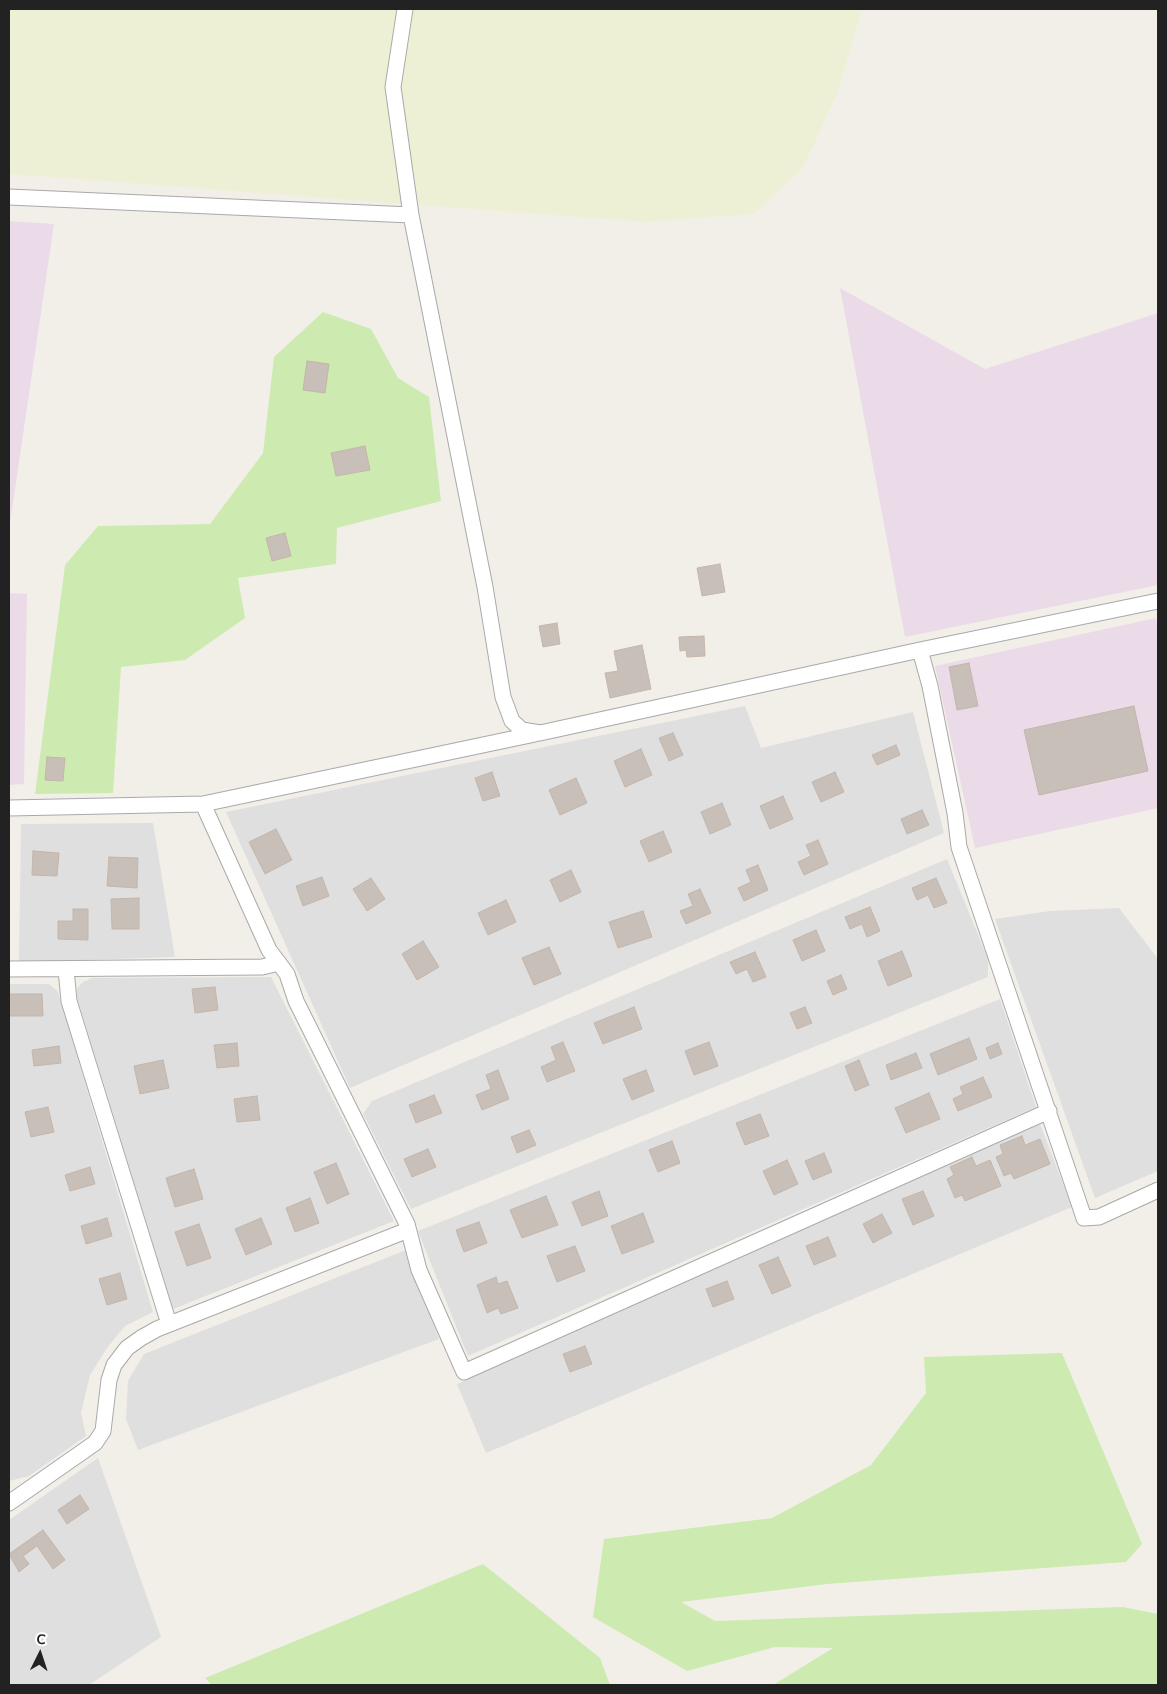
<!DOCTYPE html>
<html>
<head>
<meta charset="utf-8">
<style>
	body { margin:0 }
	#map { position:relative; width:1167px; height:1694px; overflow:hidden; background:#f2efe9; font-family:Mulish,sans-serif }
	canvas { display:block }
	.frame { position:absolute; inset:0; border:10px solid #222; pointer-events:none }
	.north { position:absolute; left:15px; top:1629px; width:50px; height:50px; -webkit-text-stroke:4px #fff; paint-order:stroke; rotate:4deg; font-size:14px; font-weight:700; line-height:20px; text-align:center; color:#222 }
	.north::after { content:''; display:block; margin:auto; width:18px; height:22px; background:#222; clip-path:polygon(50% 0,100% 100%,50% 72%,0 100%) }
</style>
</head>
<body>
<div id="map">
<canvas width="1167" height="1694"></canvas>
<div class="frame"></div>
<div class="north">С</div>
</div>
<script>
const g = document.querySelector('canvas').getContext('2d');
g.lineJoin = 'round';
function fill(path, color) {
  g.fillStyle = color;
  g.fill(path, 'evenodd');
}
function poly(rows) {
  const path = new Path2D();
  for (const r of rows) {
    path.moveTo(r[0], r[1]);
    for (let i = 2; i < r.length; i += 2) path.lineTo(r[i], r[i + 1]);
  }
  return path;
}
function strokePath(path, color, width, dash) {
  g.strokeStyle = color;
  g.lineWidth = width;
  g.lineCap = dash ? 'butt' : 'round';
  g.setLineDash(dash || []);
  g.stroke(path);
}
fill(poly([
	[745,706,761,748,913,712,944,833,350,1088,226,812],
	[153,823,175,957,19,962,21,824],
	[947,859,988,959,988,977,411,1209,363,1114,372,1101],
	[1119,908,1158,959,1158,1171,1095,1198,995,919,1050,911],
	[271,977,394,1221,173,1309,77,997,77,988,83,982,92,978],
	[9,984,49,984,58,992,153,1312,125,1326,107,1348,90,1375,81,1413,86,1436,29,1476,9,1481],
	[1000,999,1036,1107,468,1356,418,1231],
	[1040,1124,1072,1207,486,1453,457,1384],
	[406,1250,439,1339,138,1450,126,1419,128,1381,144,1354],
	[98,1458,161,1637,89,1685,9,1685,9,1520]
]), '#e0dfdf');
fill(poly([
	[9,221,54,224,9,530],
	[840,288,985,369,1158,313,1158,585,905,637],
	[9,593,27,594,24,784,9,785],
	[1156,618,1158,630,1158,808,975,848,935,666]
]), '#ebdbe8');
fill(poly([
	[9,9,862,9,838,91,803,168,754,214,645,222,9,174]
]), '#eef0d5');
fill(poly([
	[323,312,371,329,398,378,429,397,441,501,337,528,336,564,238,578,245,618,185,660,121,667,113,793,35,794,65,565,98,526,210,524,263,453,274,357],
	[1062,1353,1142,1544,1126,1562,827,1584,681,1602,715,1621,1123,1607,1158,1614,1158,1685,773,1685,833,1648,775,1647,687,1671,593,1617,604,1539,772,1518,871,1465,926,1393,924,1357],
	[483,1564,600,1658,610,1685,212,1685,205,1678]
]), '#cdebb0');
const building = poly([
	[307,361,329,364,325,393,303,390,307,361],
	[365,446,370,470,336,476,331,453,365,446],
	[285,533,291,556,272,561,266,538,285,533],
	[720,564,725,592,702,596,697,568,720,564],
	[557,623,560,644,543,647,539,626,557,623],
	[704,636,705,656,687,657,686,650,680,651,679,637,704,636],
	[642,645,651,689,610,698,605,673,618,671,614,651,642,645],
	[969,663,978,706,957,710,949,667,969,663],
	[1134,706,1148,771,1039,795,1024,730,1134,706],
	[673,733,683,755,669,761,659,738,673,733],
	[896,745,900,755,877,765,872,755,896,745],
	[641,749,652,775,625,787,614,761,641,749],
	[47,757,65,758,63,781,45,780,47,757],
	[492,772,500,796,483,801,475,778,492,772],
	[835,772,844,792,821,802,812,782,835,772],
	[576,778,587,803,560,815,549,790,576,778],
	[783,796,793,819,770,829,760,806,783,796],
	[722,803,731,825,710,834,701,812,722,803],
	[922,810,929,825,907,834,901,819,922,810],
	[276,829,292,860,265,874,249,842,276,829],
	[663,831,672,852,649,862,640,841,663,831],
	[818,840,828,864,804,875,798,862,811,856,806,845,818,840],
	[33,851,59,853,57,876,32,875,33,851],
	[109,857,138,858,137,888,107,886,109,857],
	[758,865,768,890,744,901,738,888,751,882,746,870,758,865],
	[571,870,581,892,560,902,550,880,571,870],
	[322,877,329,896,303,906,296,886,322,877],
	[371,878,385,899,367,911,353,889,371,878],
	[936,878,947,903,934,908,928,895,917,900,912,888,936,878],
	[700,889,711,913,686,924,680,911,693,906,688,894,700,889],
	[139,898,139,929,112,929,111,899,139,898],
	[506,900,516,922,488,935,478,913,506,900],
	[870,907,880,931,867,937,862,924,850,929,845,917,870,907],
	[73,909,88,909,88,940,58,939,58,921,73,921,73,909],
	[643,911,652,937,618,948,609,922,643,911],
	[816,930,825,951,802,961,793,940,816,930],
	[423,941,439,967,417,980,402,954,423,941],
	[549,947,561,974,534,985,522,958,549,947],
	[902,951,912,976,888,986,878,961,902,951],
	[755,952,766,977,753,982,747,969,736,974,730,962,755,952],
	[841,975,847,989,833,995,827,981,841,975],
	[215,987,218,1010,195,1013,192,989,215,987],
	[9,994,42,994,43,1016,9,1016,9,994],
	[634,1007,642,1029,603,1044,594,1023,634,1007],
	[805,1007,812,1023,797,1029,790,1013,805,1007],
	[969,1038,977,1059,938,1075,930,1054,969,1038],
	[563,1042,575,1071,547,1082,541,1067,556,1060,551,1047,563,1042],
	[709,1042,718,1066,694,1075,685,1051,709,1042],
	[237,1043,239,1066,217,1068,214,1045,237,1043],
	[998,1043,1002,1054,990,1059,986,1048,998,1043],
	[59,1046,61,1063,34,1066,32,1050,59,1046],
	[916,1053,922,1068,891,1080,886,1065,916,1053],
	[163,1060,169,1088,140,1094,134,1066,163,1060],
	[859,1060,869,1085,855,1091,845,1066,859,1060],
	[498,1070,509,1099,482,1110,476,1095,491,1089,486,1075,498,1070],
	[646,1070,654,1091,632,1100,623,1079,646,1070],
	[983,1077,992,1097,958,1111,953,1099,963,1094,960,1087,983,1077],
	[929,1093,940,1119,906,1133,895,1108,929,1093],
	[434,1095,442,1113,416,1123,409,1105,434,1095],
	[257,1096,260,1120,237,1122,234,1099,257,1096],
	[48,1107,54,1132,31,1137,25,1112,48,1107],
	[760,1114,769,1136,745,1145,736,1123,760,1114],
	[529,1130,536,1145,517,1153,511,1137,529,1130],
	[1022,1136,1025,1145,1040,1139,1050,1164,1014,1179,1011,1173,1004,1176,996,1157,1003,1154,1000,1145,1022,1136],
	[672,1141,680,1163,658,1172,649,1150,672,1141],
	[428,1149,436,1167,412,1177,404,1159,428,1149],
	[824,1153,832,1172,813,1180,805,1161,824,1153],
	[972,1157,976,1166,990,1160,1001,1186,965,1201,962,1195,955,1198,947,1179,954,1175,950,1167,972,1157],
	[787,1160,798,1184,774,1195,763,1171,787,1160],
	[336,1163,349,1194,327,1204,314,1172,336,1163],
	[90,1167,95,1184,70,1191,65,1175,90,1167],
	[194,1169,203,1199,175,1207,166,1178,194,1169],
	[599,1191,608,1216,582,1226,572,1202,599,1191],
	[923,1191,934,1216,913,1225,902,1199,923,1191],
	[546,1196,558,1225,522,1238,510,1210,546,1196],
	[310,1198,319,1223,295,1232,286,1208,310,1198],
	[643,1213,654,1242,622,1254,611,1226,643,1213],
	[882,1214,892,1233,873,1243,863,1224,882,1214],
	[107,1218,112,1236,86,1244,81,1226,107,1218],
	[261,1218,272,1244,246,1255,235,1229,261,1218],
	[479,1222,487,1243,464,1252,456,1230,479,1222],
	[199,1224,211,1258,187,1266,175,1232,199,1224],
	[828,1237,836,1256,814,1265,806,1246,828,1237],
	[575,1246,585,1271,557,1282,547,1256,575,1246],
	[778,1257,791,1286,772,1294,759,1265,778,1257],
	[120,1273,127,1299,107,1305,99,1279,120,1273],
	[496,1277,498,1284,507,1281,518,1308,501,1314,498,1308,487,1313,477,1285,496,1277],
	[727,1281,734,1299,713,1307,706,1289,727,1281],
	[585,1346,592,1364,570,1372,563,1354,585,1346],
	[80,1495,89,1509,67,1524,58,1510,80,1495],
	[43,1530,65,1560,53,1569,37,1546,23,1556,29,1564,19,1572,9,1554,43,1530]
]);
fill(building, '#c7bfb8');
strokePath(building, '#c4b6ab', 1);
const minor = poly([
	[405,9,393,87,411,215,485,587,503,697,512,721,522,730,540,733,920,650,1158,601],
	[9,197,411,215],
	[920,650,930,686,955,813,959,847,1084,1218,1099,1217,1158,1190],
	[203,804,269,950,287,974,296,1001,407,1224,419,1270,464,1372,1049,1111],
	[9,808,203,804,535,734],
	[9,969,262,967,279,963],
	[66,969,69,1001,169,1324],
	[9,1503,95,1443,103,1431,109,1380,114,1365,127,1348,141,1338,157,1329,408,1230]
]);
strokePath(minor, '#a9a9a9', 17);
strokePath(minor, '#fff', 15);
</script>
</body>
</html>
